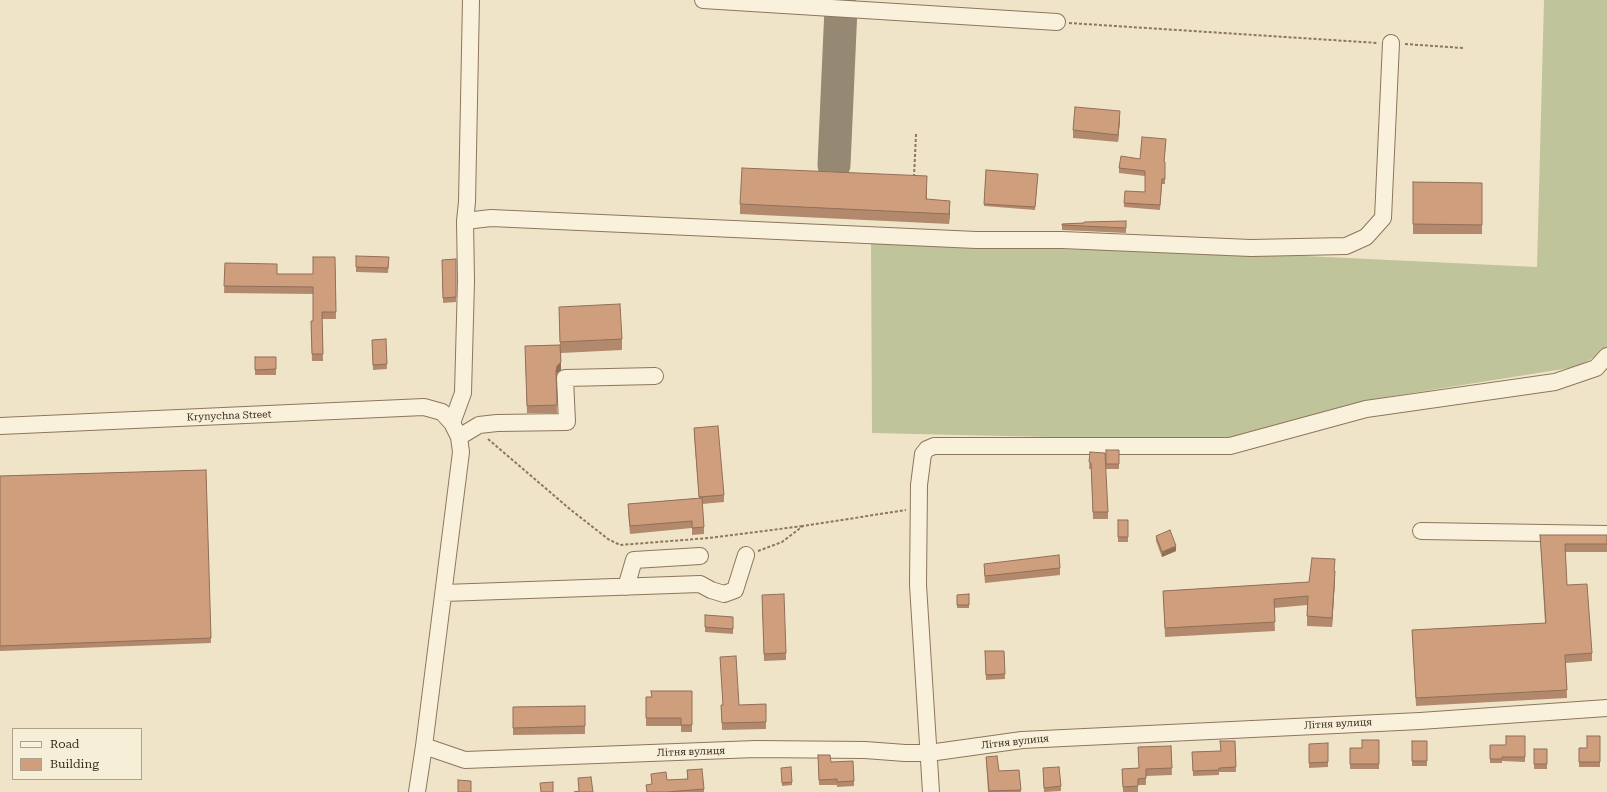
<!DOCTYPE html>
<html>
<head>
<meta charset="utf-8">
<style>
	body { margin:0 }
	#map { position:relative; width:1607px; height:792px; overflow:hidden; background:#f0e4c8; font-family:"Roboto Serif",serif }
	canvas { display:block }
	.legend { position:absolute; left:12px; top:728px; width:130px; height:52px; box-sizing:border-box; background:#f7eed8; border:1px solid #ada18e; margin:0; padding:5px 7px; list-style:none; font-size:12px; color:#3d2e20 }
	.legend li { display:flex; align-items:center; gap:8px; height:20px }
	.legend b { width:20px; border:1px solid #ada18e }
</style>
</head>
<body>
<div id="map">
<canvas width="1607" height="792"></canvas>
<ul class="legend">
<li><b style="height:5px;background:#faf1dc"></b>Road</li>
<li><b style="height:11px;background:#cf9f7d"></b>Building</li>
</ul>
</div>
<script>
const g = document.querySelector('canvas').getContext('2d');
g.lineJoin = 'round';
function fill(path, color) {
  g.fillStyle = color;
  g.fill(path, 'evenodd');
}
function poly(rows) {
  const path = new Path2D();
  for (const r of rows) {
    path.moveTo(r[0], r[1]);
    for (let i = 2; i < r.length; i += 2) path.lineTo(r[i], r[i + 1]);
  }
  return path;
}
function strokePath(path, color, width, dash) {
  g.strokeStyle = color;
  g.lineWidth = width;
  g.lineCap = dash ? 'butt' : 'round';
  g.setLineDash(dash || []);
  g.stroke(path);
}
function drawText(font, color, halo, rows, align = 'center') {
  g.font = font + ' "Roboto Serif",serif';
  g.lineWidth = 3;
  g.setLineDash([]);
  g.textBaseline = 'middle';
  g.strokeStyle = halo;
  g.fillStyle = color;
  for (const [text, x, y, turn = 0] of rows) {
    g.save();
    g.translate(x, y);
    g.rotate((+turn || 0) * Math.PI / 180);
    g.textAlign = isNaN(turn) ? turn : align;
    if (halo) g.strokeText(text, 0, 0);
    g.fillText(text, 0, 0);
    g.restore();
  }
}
fill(poly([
	[1544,0,1607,0,1607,348,1601,354,1576,367,1368,400,1226,441,872,433,871,240,1012,248,1242,253,1537,267]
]), '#bfc49a');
strokePath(poly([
	[834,165,841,8]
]), '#968974', 33);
const minor = poly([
	[703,0,1057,22],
	[465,221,491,218,976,240,1062,240,1251,248,1346,246,1366,237,1383,218,1391,43],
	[452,423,463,393,466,281,465,221,467,202,471,0],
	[0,426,424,407,442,412,452,423,459,437,461,452,424,746,417,792],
	[459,437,479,425,497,423,567,422,565,378,655,376],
	[1421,531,1607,534],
	[626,587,634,560,700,556],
	[444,593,700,584,711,590,724,594,735,590,746,555],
	[424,746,465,760,756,749,865,750,905,753,929,753,1022,740,1420,721,1607,708],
	[931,792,918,585,919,485,923,454,927,449,934,446,1230,446,1366,409,1555,382,1596,368,1607,356]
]);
strokePath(minor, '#8d765c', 18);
strokePath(poly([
	[1069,23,1378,43],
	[1405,44,1463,48],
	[914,177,916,134],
	[488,439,571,510,608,539,620,545,709,538,803,526],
	[758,551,782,542,803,526,906,510]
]), '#8d765c', 2, [3, 2]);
strokePath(minor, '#faf1dc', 16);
fill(poly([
	[1120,119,1118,142,1073,138,1073,130],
	[1166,144,1164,162,1165,162,1165,184,1162,184,1160,210,1124,207,1124,203,1145,192,1145,176,1119,173,1119,168,1140,159],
	[986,170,1038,174,1035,210,984,206],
	[1413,182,1482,183,1482,234,1413,234],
	[927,186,927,199,950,211,949,224,740,214,740,204],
	[1126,221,1126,233,1062,230,1062,224],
	[356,256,389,262,388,273,356,272],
	[335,257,336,319,322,319,323,361,312,361,311,321,313,321,313,294,224,293,225,263,277,274,313,274],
	[456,259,456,302,443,303,442,260],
	[559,307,622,339,622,350,561,353,561,370,557,373,556,377,557,413,527,413,525,346,560,345],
	[386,339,387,369,373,370,372,340],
	[255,357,276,357,276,375,255,375],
	[694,428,724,495,724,502,702,504,704,527,704,534,692,535,692,528,630,534,628,512,628,504,699,498,694,435],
	[1106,450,1119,450,1119,469,1106,469],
	[1090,452,1108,512,1108,519,1093,519,1091,469,1089,469],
	[206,470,211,643,0,651,0,476],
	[1118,520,1128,520,1128,542,1118,542],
	[1540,535,1607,535,1607,552,1565,552,1567,585,1592,653,1592,661,1566,663,1567,698,1416,706,1412,630,1545,623],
	[1156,536,1176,551,1162,557,1156,541],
	[984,564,1060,568,1060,575,985,583,984,571],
	[1335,571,1335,580,1332,627,1307,626,1307,605,1274,608,1275,631,1165,637,1163,591,1309,582],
	[969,594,969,608,957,608,957,595],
	[762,595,786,653,786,660,764,661],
	[705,615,733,617,733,634,705,632],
	[985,651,1004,651,1005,679,986,680],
	[720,657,739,705,766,704,766,729,722,730,721,705,723,705],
	[692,691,692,732,681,732,681,726,646,726,646,697,652,697],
	[585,706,585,734,513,735,513,707],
	[1525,736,1525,762,1502,761,1502,763,1490,763,1490,745,1506,745],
	[1600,736,1600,767,1579,767,1579,748,1587,748],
	[1379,740,1379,769,1350,769,1350,748,1362,748],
	[1235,741,1236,772,1219,772,1219,775,1193,776,1192,752,1220,751],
	[1412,741,1427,741,1427,766,1412,766],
	[1309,744,1328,762,1328,767,1309,768],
	[1171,746,1172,775,1146,776,1146,785,1138,785,1138,792,1123,792,1122,769,1138,768],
	[1534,749,1547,749,1547,769,1534,769],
	[818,755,831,762,854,781,854,786,837,787,837,785,819,785],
	[986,757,999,771,1019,770,1021,792,988,792],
	[1043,768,1061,786,1061,791,1044,792],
	[687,770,704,789,704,792,647,792,646,785,652,784,651,774,667,780,687,779],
	[781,770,792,782,792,785,782,786]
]), '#b2896c');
fill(poly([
	[1120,111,1120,119,1118,142,1118,135],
	[950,201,950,211,949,224,949,214],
	[561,362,561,370,557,373,556,378,556,371,557,366],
	[1176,546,1176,551,1162,557,1162,552],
	[1335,571,1335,580,1332,627,1332,618]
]), '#916f58');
const building = poly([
	[1075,107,1120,111,1118,135,1073,130,1075,107],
	[1142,137,1166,139,1164,162,1165,162,1165,179,1162,179,1160,205,1124,203,1125,191,1145,192,1145,171,1119,168,1121,156,1140,159,1142,137],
	[742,168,927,176,926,199,950,201,949,214,740,204,742,168],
	[986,170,1038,174,1035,207,984,204,986,170],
	[1413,182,1482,183,1482,225,1413,224,1413,182],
	[1126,221,1126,228,1062,225,1062,224,1084,223,1084,222,1126,221],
	[356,256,389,257,388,268,356,267,356,256],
	[313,257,335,257,336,312,322,312,323,354,312,354,311,321,313,321,313,287,224,286,225,263,277,264,277,274,313,274,313,257],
	[456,259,456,297,443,298,442,260,456,259],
	[620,304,622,339,560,342,559,307,620,304],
	[386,339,387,364,373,365,372,340,386,339],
	[560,345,561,362,557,366,556,371,557,405,527,406,525,346,560,345],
	[255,357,276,357,276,369,255,370,255,357],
	[718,426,724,495,699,497,694,428,718,426],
	[1106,450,1119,450,1119,464,1106,464,1106,450],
	[1090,452,1105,453,1108,512,1093,512,1091,463,1089,462,1090,452],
	[206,470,211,638,0,646,0,476,206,470],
	[702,498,704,527,692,528,692,521,630,526,628,504,702,498],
	[1118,520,1128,520,1128,537,1118,537,1118,520],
	[1170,530,1176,546,1162,552,1156,536,1170,530],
	[1540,535,1607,535,1607,544,1565,544,1567,585,1587,584,1592,653,1565,655,1567,690,1416,698,1412,630,1546,623,1540,535],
	[1059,555,1060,568,985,576,984,564,1059,555],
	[1312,558,1335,559,1334,571,1335,571,1332,618,1307,616,1308,596,1274,599,1275,622,1165,628,1163,591,1309,582,1312,558],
	[784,594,786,653,764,654,762,595,784,594],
	[969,594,969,605,957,605,957,595,969,594],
	[705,615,733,617,733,629,705,627,705,615],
	[985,651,1004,651,1005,674,986,675,985,651],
	[736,656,739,705,766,704,766,722,722,723,721,705,723,705,720,657,736,656],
	[651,691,692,691,692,725,681,725,681,718,646,718,646,697,652,697,651,691],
	[585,706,585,726,513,728,513,707,585,706],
	[1506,736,1525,736,1525,757,1502,757,1502,759,1490,759,1490,745,1506,745,1506,736],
	[1587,736,1600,736,1600,762,1579,762,1579,748,1587,748,1587,736],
	[1362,740,1379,740,1379,764,1350,764,1350,748,1362,748,1362,740],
	[1220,741,1235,741,1236,767,1219,768,1219,770,1193,771,1192,752,1221,751,1220,741],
	[1412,741,1427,741,1427,761,1412,761,1412,741],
	[1328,743,1328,762,1309,763,1309,744,1328,743],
	[1171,746,1172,768,1146,769,1146,778,1138,779,1138,786,1123,787,1122,769,1139,768,1138,747,1171,746],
	[1534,749,1547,749,1547,764,1534,764,1534,749],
	[818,755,830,755,831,762,853,761,854,781,837,782,837,779,819,780,818,755],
	[997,756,999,771,1019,770,1021,790,989,791,986,757,997,756],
	[791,767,792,782,782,783,781,768,791,767],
	[1059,767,1061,786,1044,788,1043,768,1059,767],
	[702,769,704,789,667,792,647,792,646,785,652,784,651,774,666,772,667,780,688,779,687,770,702,769],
	[591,777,593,792,574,792,579,791,578,778,591,777],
	[458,780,471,781,471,792,458,792,458,780],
	[553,782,553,792,541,792,540,783,553,782]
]);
fill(building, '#cf9f7d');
strokePath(building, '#916f58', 1);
drawText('10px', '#3d2e20', '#f7eed8', [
	["Krynychna Street",229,416,-2],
	["Літня вулиця",1338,724,-3],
	["Літня вулиця",1015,742,-6],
	["Літня вулиця",691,752,-2]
]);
</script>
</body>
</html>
